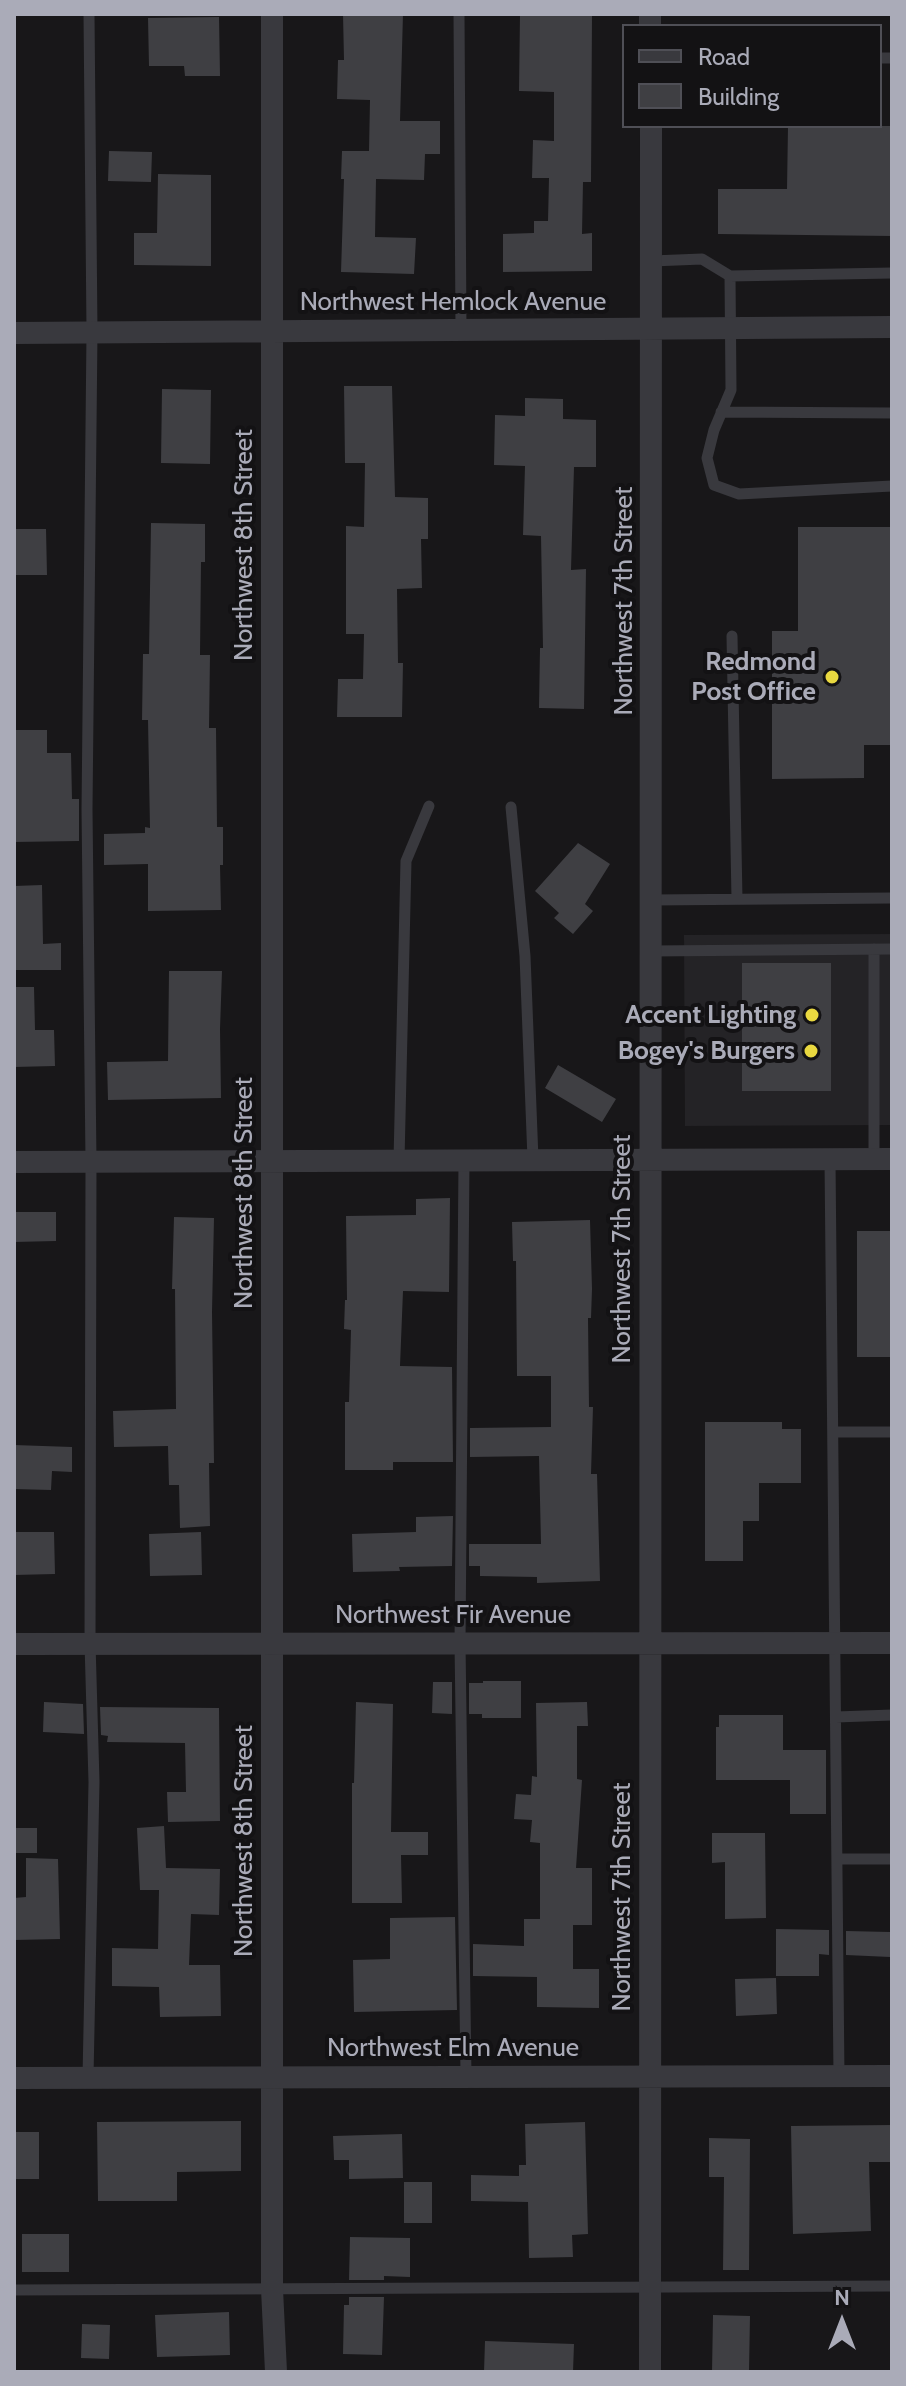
<!DOCTYPE html>
<html>
<head>
<meta charset="utf-8">
<style>
	body { margin:0 }
	#map { position:relative; width:906px; height:2386px; overflow:hidden; background:#181719; font-family:Cabin,sans-serif }
	canvas { display:block }
	.frame { position:absolute; inset:0; border:16px solid #aaabb8; pointer-events:none }
	.legend { position:absolute; left:622px; top:24px; width:260px; height:104px; box-sizing:border-box; background:#131214; border:2px solid #4f4f56; margin:0; padding:10px 14px; list-style:none; font-size:24px; color:#aaabb8 }
	.legend li { display:flex; align-items:center; gap:16px; height:40px }
	.legend b { width:40px; border:2px solid #4f4f56 }
	.north { position:absolute; left:802px; top:2282px; width:80px; height:80px; -webkit-text-stroke:6px #131214; paint-order:stroke; rotate:0deg; font-size:22px; font-weight:700; line-height:32px; text-align:center; color:#aaabb8 }
	.north::after { content:''; display:block; margin:auto; width:28px; height:36px; background:#aaabb8; clip-path:polygon(50% 0,100% 100%,50% 72%,0 100%) }
</style>
</head>
<body>
<div id="map">
<canvas width="906" height="2386"></canvas>
<div class="frame"></div>
<ul class="legend">
<li><b style="height:10px;background:#39393e"></b>Road</li>
<li><b style="height:22px;background:#3f3f43"></b>Building</li>
</ul>
<div class="north">N</div>
</div>
<script>
const g = document.querySelector('canvas').getContext('2d');
g.lineJoin = 'round';
function fill(path, color) {
  g.fillStyle = color;
  g.fill(path, 'evenodd');
}
function poly(rows) {
  const path = new Path2D();
  for (const r of rows) {
    path.moveTo(r[0], r[1]);
    for (let i = 2; i < r.length; i += 2) path.lineTo(r[i], r[i + 1]);
  }
  return path;
}
function strokePath(path, color, width, dash) {
  g.strokeStyle = color;
  g.lineWidth = width;
  g.lineCap = dash ? 'butt' : 'round';
  g.setLineDash(dash || []);
  g.stroke(path);
}
function drawText(font, color, halo, rows, align = 'center') {
  g.font = font + ' Cabin,sans-serif';
  g.lineWidth = 8;
  g.setLineDash([]);
  g.textBaseline = 'middle';
  g.strokeStyle = halo;
  g.fillStyle = color;
  for (const [text, x, y, turn = 0] of rows) {
    g.save();
    g.translate(x, y);
    g.rotate((+turn || 0) * Math.PI / 180);
    g.textAlign = isNaN(turn) ? turn : align;
    if (halo) g.strokeText(text, 0, 0);
    g.fillText(text, 0, 0);
    g.restore();
  }
}
fill(poly([
	[892,934,892,1125,685,1126,684,935]
]), '#242326');
fill(poly([
	[343,14,403,14,400,121,440,121,440,154,425,154,424,180,376,179,375,237,416,238,414,274,341,272,344,179,341,179,342,151,369,151,370,100,337,99,338,60,344,60],
	[520,14,592,14,591,182,583,182,582,234,592,233,592,271,503,272,503,234,534,233,534,221,548,221,549,178,532,178,533,140,554,141,554,92,519,91],
	[219,17,220,76,185,76,184,66,149,66,148,18],
	[788,126,892,126,892,236,718,234,718,189,787,189],
	[109,151,152,152,151,182,108,181],
	[158,174,211,175,211,266,134,265,134,233,157,233],
	[344,386,392,386,395,497,428,498,428,539,421,539,422,588,397,589,398,663,403,663,402,717,337,717,338,679,363,679,364,634,346,634,346,526,364,527,365,463,345,463],
	[162,389,211,390,210,464,161,463],
	[525,398,563,399,563,419,596,420,596,467,574,467,571,570,586,569,584,709,539,708,540,648,543,648,541,536,523,535,525,466,494,465,495,415,525,416],
	[151,523,205,524,205,562,201,562,200,655,210,655,209,728,216,728,217,827,223,827,223,865,220,865,221,910,148,911,148,864,104,865,104,834,145,833,145,827,150,828,148,720,142,720,143,654,149,654],
	[798,527,892,527,892,723,890,723,890,745,864,745,864,778,772,779,772,631,798,631],
	[14,529,46,529,47,575,14,575],
	[14,730,47,730,47,753,71,753,72,799,79,799,79,841,14,842],
	[578,843,610,864,585,904,593,911,573,934,554,918,559,913,535,891],
	[42,885,43,944,61,943,61,970,14,970,14,886],
	[742,963,831,963,831,1091,742,1091],
	[169,971,222,971,220,1029,221,1098,108,1100,107,1062,168,1061],
	[14,987,34,987,35,1030,54,1030,55,1066,14,1067],
	[558,1065,616,1099,602,1122,545,1088],
	[450,1198,449,1292,403,1291,400,1366,452,1367,453,1462,393,1462,393,1470,345,1470,345,1402,349,1402,351,1330,344,1329,345,1300,347,1300,346,1216,416,1215,416,1199],
	[14,1212,56,1212,56,1241,14,1242],
	[174,1217,214,1218,212,1312,214,1463,209,1463,210,1526,180,1528,179,1485,169,1485,168,1446,114,1447,113,1411,176,1409,175,1289,172,1289],
	[590,1220,592,1289,591,1318,588,1318,589,1407,593,1407,591,1474,597,1474,600,1581,537,1583,537,1577,480,1576,480,1566,469,1566,469,1544,541,1544,539,1456,470,1457,470,1428,551,1427,551,1376,517,1376,516,1261,513,1261,512,1222],
	[857,1231,892,1231,892,1357,857,1357],
	[705,1422,782,1422,782,1429,801,1429,801,1483,759,1483,759,1521,743,1521,743,1561,705,1561],
	[14,1445,72,1447,72,1472,52,1471,51,1490,14,1489],
	[453,1516,452,1566,399,1567,400,1571,353,1572,352,1534,416,1532,416,1517],
	[14,1532,54,1532,55,1574,14,1575],
	[201,1532,202,1575,150,1576,149,1534],
	[483,1681,521,1681,521,1718,482,1718,482,1714,469,1714,469,1683,483,1683],
	[433,1682,452,1682,452,1714,432,1713],
	[44,1702,83,1704,84,1734,43,1732],
	[356,1702,393,1704,391,1832,428,1832,428,1855,401,1855,402,1903,352,1903,352,1783,354,1783],
	[587,1702,588,1726,577,1726,577,1779,582,1780,576,1868,592,1868,592,1925,573,1925,573,1969,599,1969,599,2008,537,2007,537,1977,473,1976,473,1944,524,1946,524,1919,540,1919,540,1843,530,1842,532,1820,514,1819,516,1794,531,1795,532,1776,537,1777,536,1703],
	[100,1707,219,1708,220,1821,168,1822,167,1792,186,1792,185,1743,107,1742,108,1736,101,1735],
	[719,1715,783,1715,783,1750,826,1750,826,1814,790,1814,790,1780,716,1780,716,1727,719,1727],
	[164,1826,166,1868,220,1869,219,1915,191,1914,189,1965,220,1965,221,2016,160,2017,159,1987,112,1986,112,1948,158,1949,159,1890,140,1890,137,1828],
	[14,1828,37,1828,37,1853,14,1853],
	[712,1833,765,1833,766,1918,725,1919,725,1862,712,1863],
	[26,1858,58,1859,60,1939,14,1940,14,1898,26,1897],
	[455,1917,457,2010,354,2012,353,1960,390,1959,390,1918],
	[776,1929,829,1930,829,1955,819,1954,819,1976,776,1976],
	[846,1931,890,1932,890,1957,846,1955],
	[776,1978,777,2014,736,2016,735,1979],
	[241,2121,241,2171,177,2172,177,2201,98,2201,97,2122],
	[585,2122,588,2234,572,2235,573,2257,529,2258,528,2202,471,2201,471,2175,519,2176,519,2165,526,2165,525,2124],
	[892,2125,892,2162,869,2162,871,2231,793,2234,791,2126],
	[16,2132,39,2132,39,2179,14,2179,14,2136,16,2136],
	[402,2134,403,2178,349,2179,349,2160,334,2160,333,2136],
	[709,2138,750,2139,749,2270,723,2270,724,2177,709,2177],
	[404,2182,432,2182,432,2223,404,2223],
	[22,2234,69,2234,69,2272,22,2272],
	[350,2237,410,2238,410,2277,384,2276,384,2280,349,2280],
	[349,2297,384,2297,382,2355,343,2354,344,2305,349,2305],
	[229,2312,230,2355,157,2357,155,2315],
	[713,2315,750,2316,749,2372,712,2372],
	[82,2324,110,2325,109,2359,81,2358],
	[485,2341,574,2344,573,2372,484,2372]
]), '#3f3f43');
strokePath(poly([
	[459,14,461,330],
	[880,58,892,58],
	[652,261,702,259,730,276],
	[892,273,730,276,731,390,714,430,707,458,714,485,739,494,892,486],
	[721,412,892,413],
	[732,636,737,899],
	[511,807,525,956,533,1159],
	[651,900,892,898],
	[874,949,874,1159],
	[651,951,892,949],
	[399,1160,406,861,429,806],
	[464,1160,460,1643,466,2076],
	[830,1160,839,2076],
	[833,1432,892,1432],
	[836,1717,892,1715],
	[837,1859,892,1859],
	[88,2077,94,1782,90,1643,91,1161,87,809,92,332,89,14],
	[14,2290,892,2286]
]), '#39393e', 11);
strokePath(poly([
	[272,14,272,2289,276,2372],
	[650,14,650,26],
	[14,333,892,327],
	[14,1162,892,1159],
	[14,1644,892,1643],
	[14,2078,892,2076],
	[650,2372,651,126]
]), '#39393e', 22);
for (const [x, y, r, color] of [
	[832,677,8,"#e9d840"],
	[812,1015,8,"#e9d840"],
	[811,1051,8,"#e9d840"]
]) {
  const dot = new Path2D();
  dot.arc(x, y, r, 0, 2 * Math.PI);
  g.fillStyle = color;
  g.fill(dot);
  strokePath(dot, '#131214', 3);
}
drawText('26px', '#aaabb8', '#131214', [
	["Northwest Hemlock Avenue",453,302],
	["Northwest 8th Street",244,545,-90],
	["Northwest 7th Street",624,601,-90],
	["Northwest 8th Street",244,1193,-90],
	["Northwest 7th Street",622,1249,-90],
	["Northwest Fir Avenue",453,1615],
	["Northwest 8th Street",244,1841,-90],
	["Northwest 7th Street",622,1897,-90],
	["Northwest Elm Avenue",453,2048]
]);
drawText('bold 26px', '#aaabb8', '#131214', [
	["Redmond",816,662],
	["Post Office",816,692],
	["Accent Lighting",796,1015],
	["Bogey's Burgers",795,1051]
], 'right');
</script>
</body>
</html>
